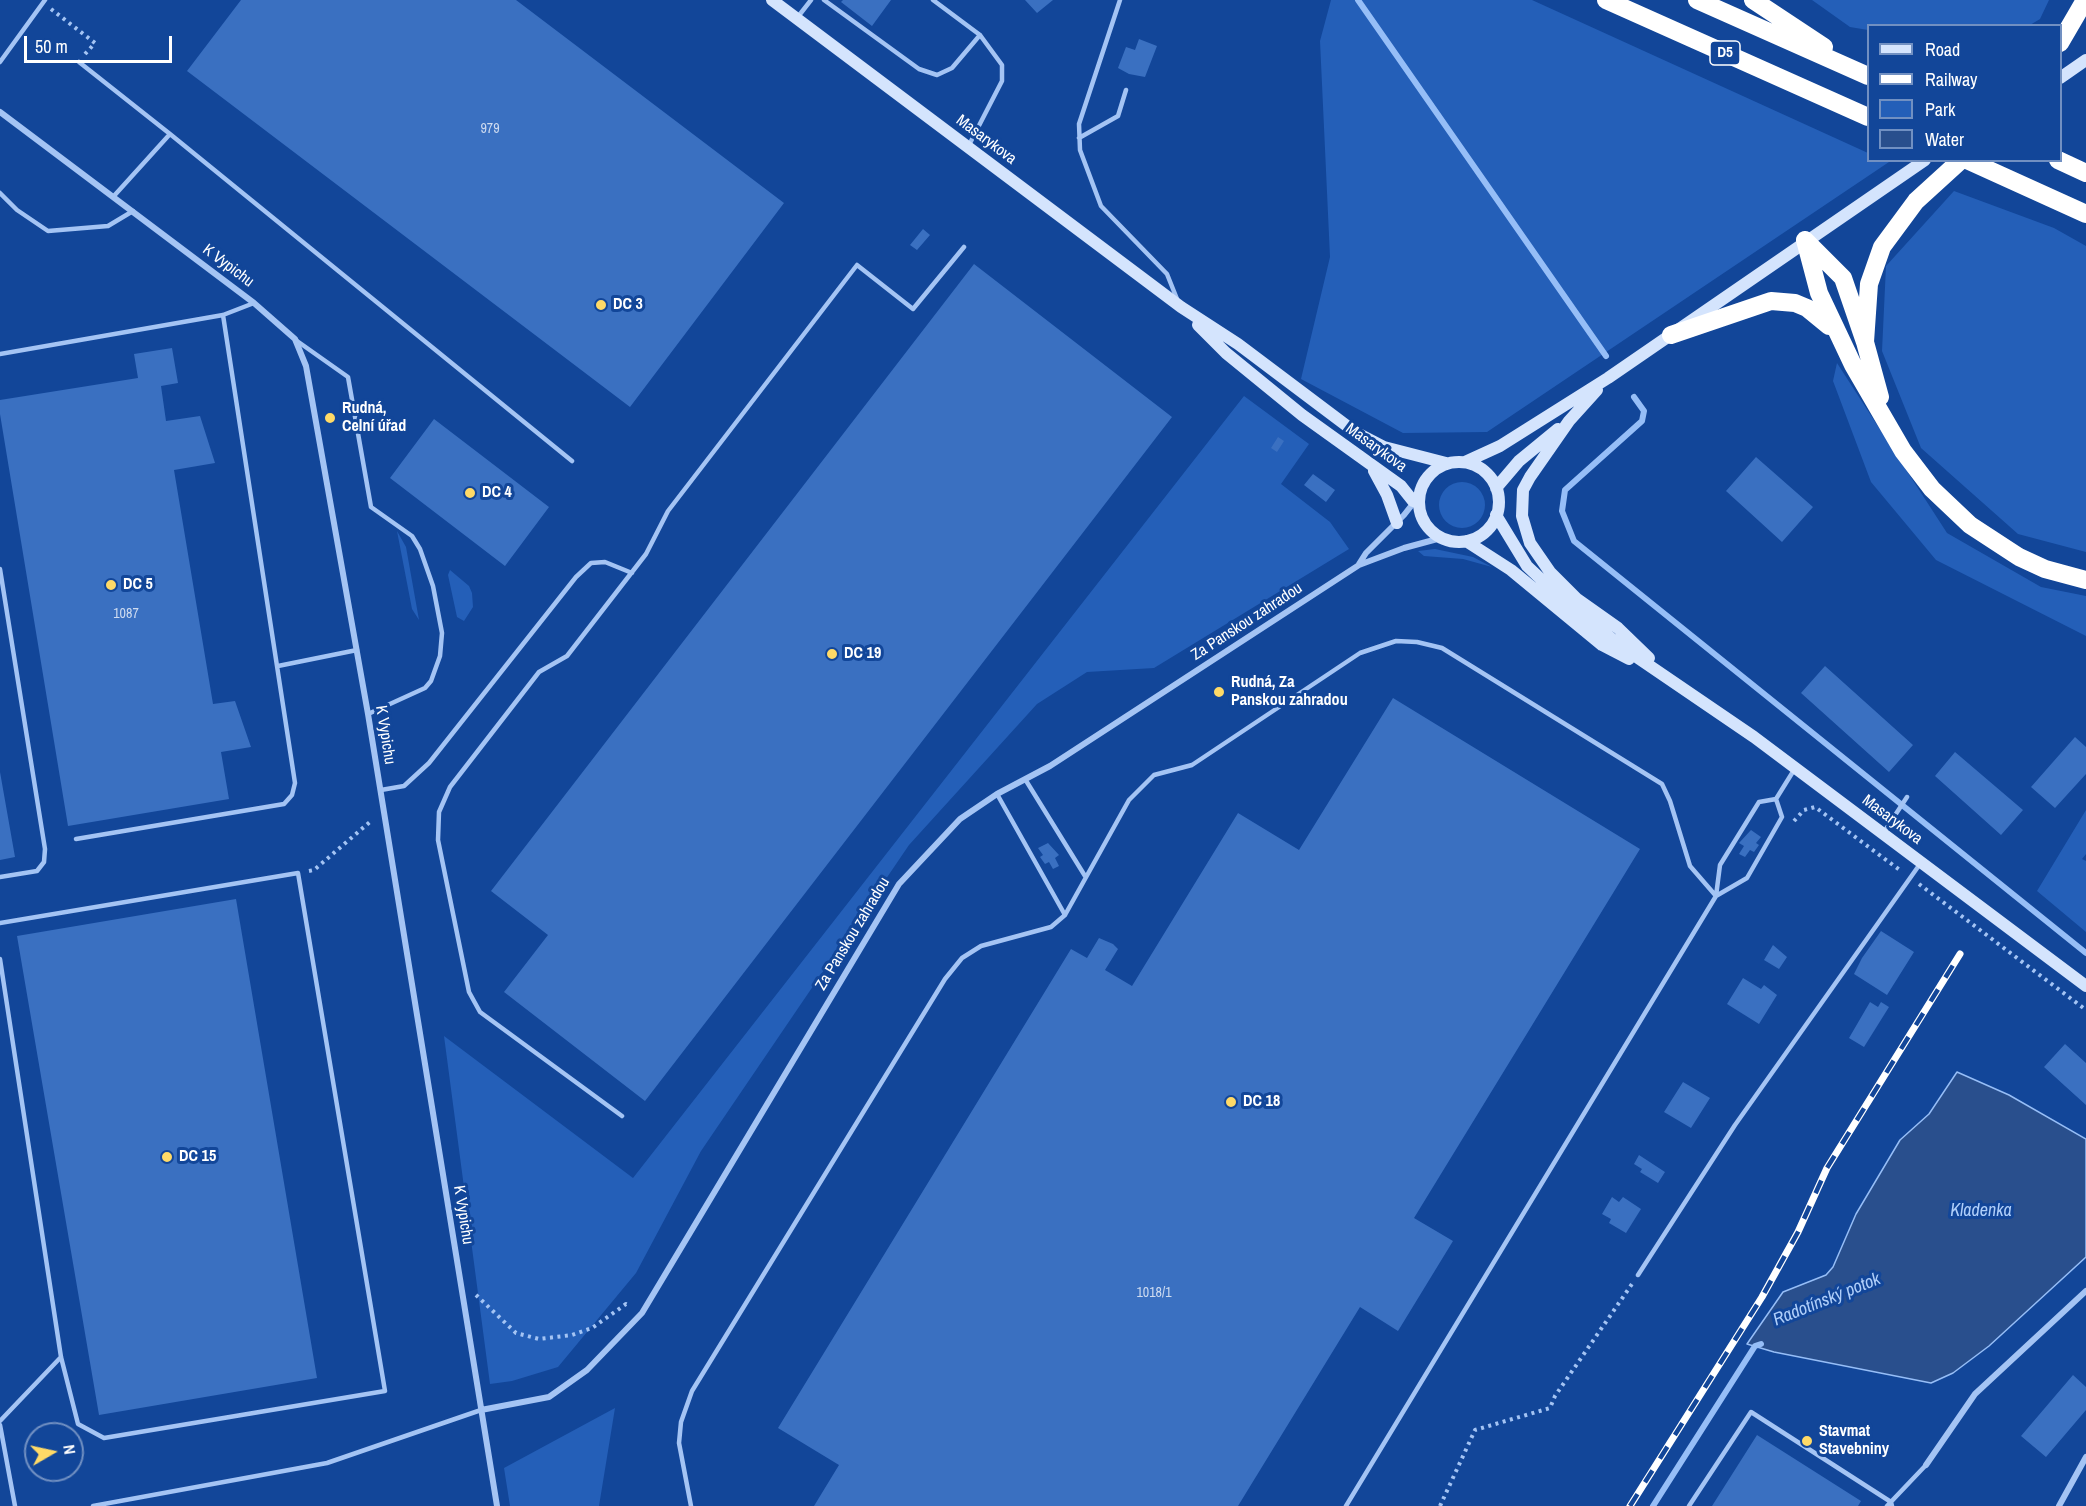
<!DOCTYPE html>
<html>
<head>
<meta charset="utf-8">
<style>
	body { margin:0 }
	#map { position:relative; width:2086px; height:1506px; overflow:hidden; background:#124699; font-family:"Archivo Narrow",sans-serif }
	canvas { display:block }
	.legend { position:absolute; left:1867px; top:24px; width:195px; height:138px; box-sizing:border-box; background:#124699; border:2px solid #7190c2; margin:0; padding:8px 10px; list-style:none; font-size:18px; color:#fff }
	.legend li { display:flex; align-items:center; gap:12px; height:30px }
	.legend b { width:30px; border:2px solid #7190c2 }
	.north { position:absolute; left:24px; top:1422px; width:60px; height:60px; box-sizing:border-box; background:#124699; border:2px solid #7190c2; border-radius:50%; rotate:81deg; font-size:16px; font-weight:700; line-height:24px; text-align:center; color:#fff }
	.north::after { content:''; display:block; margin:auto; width:21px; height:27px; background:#ffda67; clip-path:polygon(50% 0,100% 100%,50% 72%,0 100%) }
	.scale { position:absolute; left:24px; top:36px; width:148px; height:27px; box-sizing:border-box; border:3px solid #fff; border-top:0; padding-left:8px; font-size:18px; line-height:21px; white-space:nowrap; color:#fff; -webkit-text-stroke:4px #124699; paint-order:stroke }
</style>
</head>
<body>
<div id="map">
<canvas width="2086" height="1506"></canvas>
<ul class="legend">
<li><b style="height:8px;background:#d4e4fd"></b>Road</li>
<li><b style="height:8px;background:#fff"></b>Railway</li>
<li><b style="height:16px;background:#245fb8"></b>Park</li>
<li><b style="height:16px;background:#294f8d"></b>Water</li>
</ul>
<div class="north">N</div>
<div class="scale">50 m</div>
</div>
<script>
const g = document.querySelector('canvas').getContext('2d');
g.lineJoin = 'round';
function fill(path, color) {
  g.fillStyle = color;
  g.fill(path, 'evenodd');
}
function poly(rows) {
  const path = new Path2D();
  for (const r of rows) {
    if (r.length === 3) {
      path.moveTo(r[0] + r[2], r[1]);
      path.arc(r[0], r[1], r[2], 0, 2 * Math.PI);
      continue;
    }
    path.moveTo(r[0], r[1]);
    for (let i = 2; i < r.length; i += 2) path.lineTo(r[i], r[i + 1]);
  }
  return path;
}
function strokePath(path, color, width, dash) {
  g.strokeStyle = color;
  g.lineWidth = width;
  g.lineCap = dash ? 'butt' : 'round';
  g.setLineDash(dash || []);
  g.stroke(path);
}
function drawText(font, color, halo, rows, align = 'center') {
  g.font = font + ' "Archivo Narrow",sans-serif';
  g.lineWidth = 6;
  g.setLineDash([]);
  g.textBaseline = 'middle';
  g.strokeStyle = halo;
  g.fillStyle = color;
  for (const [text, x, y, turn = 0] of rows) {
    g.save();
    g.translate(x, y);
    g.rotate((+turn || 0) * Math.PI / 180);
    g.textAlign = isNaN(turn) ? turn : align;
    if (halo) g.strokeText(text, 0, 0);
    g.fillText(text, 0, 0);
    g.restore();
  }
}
fill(poly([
	[1331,0,1532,0,1868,153,1868,160,1889,162,1487,432,1403,433,1301,379,1330,257,1320,41],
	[1812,0,2049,0,2040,19,2030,25,1868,26,1868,30,1850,27],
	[1954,191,2054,228,2086,246,2086,552,2018,534,1921,448,1882,351,1886,266],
	[1837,363,1947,533,2041,587,2086,596,2086,636,1936,560,1871,482,1833,381],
	[1244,396,1309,444,1281,484,1330,522,1349,549,1154,668,1087,672,1037,704,909,845,701,1151,636,1273,558,1367,512,1381,490,1384,444,1036,633,1178],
	[1462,505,23],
	[397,531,406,547,419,620,412,609],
	[1435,549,1473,557,1492,567,1463,559,1424,556,1418,551],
	[450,570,469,586,472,593,473,607,464,621,457,617,448,575],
	[2086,810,2086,854,2082,859,2086,861,2086,932,2037,891],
	[615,1408,599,1506,510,1506,504,1468]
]), '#245fb8');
const water = poly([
	[1957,1072,2009,1095,2086,1139,2086,1257,1989,1346,1953,1373,1931,1383,1774,1352,1747,1344,1783,1292,1826,1275,1833,1267,1856,1214,1900,1140,1929,1114,1957,1072]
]);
fill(water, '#294f8d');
strokePath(water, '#96bef7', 1.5);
strokePath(poly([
	[1358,0,1606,356],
	[1634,397,1644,411,1642,421,1565,490,1562,511,1574,541,2086,953],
	[1653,1506,1755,1346,1761,1344]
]), '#96bef7', 6);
fill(poly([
	[241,0,516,0,784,203,630,407,187,71],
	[843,0,891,0,872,26,841,2],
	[1025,0,1053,0,1037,13],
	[1139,39,1157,46,1145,77,1129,74,1118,68,1126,47,1135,50],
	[923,229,930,235,917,250,910,245],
	[974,264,1172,417,645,1101,504,992,548,935,491,891],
	[172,348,178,383,161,386,166,421,200,416,215,463,174,470,213,704,235,701,251,747,221,752,229,799,68,826,0,414,0,400,138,378,134,354],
	[434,419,549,507,505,566,390,478],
	[1278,437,1284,441,1277,452,1271,448],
	[1756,457,1813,507,1782,542,1726,491],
	[1313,474,1335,490,1326,502,1304,485],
	[1825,666,1913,745,1889,772,1801,693],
	[1393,698,1640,849,1414,1218,1453,1241,1398,1331,1360,1307,1238,1506,814,1506,839,1465,778,1428,1071,949,1087,958,1099,938,1113,944,1118,949,1105,970,1132,986,1238,813,1299,850],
	[2075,737,2086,747,2086,774,2055,808,2031,787],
	[1955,752,2023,810,2001,835,1935,776],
	[0,772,15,857,0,860],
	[1751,830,1761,837,1756,843,1759,845,1754,852,1750,850,1745,857,1739,854,1744,846,1739,843],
	[1048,843,1059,855,1055,858,1059,866,1053,869,1049,862,1045,864,1040,857,1043,855,1038,848],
	[236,899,317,1378,99,1415,17,936],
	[1881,931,1914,952,1887,995,1854,974,1862,958],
	[1773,945,1787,957,1779,969,1764,960],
	[1743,978,1761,989,1764,985,1777,995,1759,1024,1727,1004],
	[1870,1002,1878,1007,1881,1002,1889,1007,1864,1047,1849,1038],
	[2065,1044,2086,1063,2086,1105,2044,1067],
	[1683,1082,1710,1098,1691,1128,1664,1112],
	[1639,1155,1665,1172,1658,1183,1640,1172,1642,1169,1634,1164],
	[1612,1197,1619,1202,1623,1197,1641,1209,1626,1233,1609,1223,1611,1219,1602,1214],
	[2073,1375,2086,1387,2086,1410,2046,1457,2021,1436],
	[1757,1435,1861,1501,1858,1506,1712,1506]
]), '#3a70c1');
strokePath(poly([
	[51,9,95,43,85,54],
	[1794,821,1804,810,1815,807,1901,871],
	[309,871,314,870,371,821],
	[1919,884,2086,1010],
	[476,1295,516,1333,539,1339,572,1335,592,1328,626,1304,630,1306],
	[1440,1506,1475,1430,1550,1408,1555,1396,1632,1284]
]), '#a4c4f4', 4, [3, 4.5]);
strokePath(poly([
	[824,0,919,69,937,75,952,68,980,35],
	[933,0,980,35,1002,65,1002,81,969,145],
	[1120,0,1079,124,1080,150,1101,206,1167,274,1177,299],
	[797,18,811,0],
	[0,62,45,0],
	[79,62,170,134],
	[1079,138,1118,116,1126,90],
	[0,193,17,210,48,231,108,226,133,211],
	[113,197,170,134,572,461],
	[297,341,348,377,371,507,412,536,420,549,433,586,442,633,440,656,431,681,425,688,368,714],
	[0,354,223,315,254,303],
	[0,569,45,849,44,862,37,871,0,877],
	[278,666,357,650],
	[1025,779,1085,876],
	[381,790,404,786,429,763,576,577,591,563,605,562,632,573],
	[997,794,1065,915],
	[1884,832,1907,797],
	[76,839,284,804,292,795,295,783,223,315],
	[1716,896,1747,878,1782,817,1776,799],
	[0,923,298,873,385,1391,104,1438,78,1424,61,1357,0,959],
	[622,1116,480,1012,469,992,438,840,439,812,450,787,539,672,567,656,646,554,668,511,857,265,913,309,964,247],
	[1638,1275,1735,1125,1920,864],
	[0,1421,61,1357],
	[0,1425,15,1506],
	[93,1506,327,1463,481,1410],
	[691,1506,679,1443,681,1422,692,1391,945,979,962,958,981,946,1051,927,1065,915,1129,800,1154,775,1192,765,1360,653,1396,641,1417,642,1442,648,1662,784,1670,801,1690,866,1716,896],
	[1346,1506,1716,896,1720,865,1759,802,1776,799,1794,770],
	[1689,1506,1751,1412,1891,1502,1892,1506],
	[1887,1506,1926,1465]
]), '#a4c4f4', 4.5);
strokePath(poly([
	[0,112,254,303,295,339,306,366,368,714,497,1506],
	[1359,564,1366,553,1404,515,1415,501],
	[481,1410,549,1397,587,1370,642,1313,899,884,960,819,997,794,1050,766,1359,565,1404,548,1441,538],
	[1926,1465,1975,1394,2086,1291],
	[2059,1506,2086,1457]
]), '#a4c4f4', 6);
strokePath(poly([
	[772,0,1181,307,1238,344,1355,432,1384,447,1446,463],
	[2060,78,2086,60],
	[1198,325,1226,353,1302,415,1401,486,1413,501],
	[1597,390,1569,421,1530,477,1523,490,1522,516,1530,543,1550,572,1577,599,1618,628,1649,658],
	[1465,462,1500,446,1608,378,1925,160],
	[1459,502,40],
	[1374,471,1387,495,1397,523],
	[1496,488,1519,461,1558,429],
	[1496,515,1527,566,1562,599,1622,647,1754,737,2086,986],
	[1466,541,1511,570,1602,645,1629,659]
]), '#d4e4fd', 12);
strokePath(poly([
	[1606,0,1868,117],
	[1697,0,1868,76],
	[1753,0,1824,47],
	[2060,43,2085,0],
	[1967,160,2086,214],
	[2058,160,2086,173],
	[1805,240,1819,293,1853,365,1903,451,1932,489,1970,525,2019,557,2045,569,2086,580],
	[1805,240,1843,278,1865,342,1880,397],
	[1671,335,1771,301,1795,303,1807,308,1829,326],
	[1865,342,1869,284,1882,247,1916,201,1961,160]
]), '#fff', 18);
const rail = poly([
	[1630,1506,1762,1297,1798,1232,1827,1168,1960,954]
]);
strokePath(rail, '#fff', 7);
strokePath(rail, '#124699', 4.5, [14]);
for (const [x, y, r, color] of [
	[601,305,6,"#ffda67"],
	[330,418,6,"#ffda67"],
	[470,493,6,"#ffda67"],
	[111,585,6,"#ffda67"],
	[832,654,6,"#ffda67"],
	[1219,692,6,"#ffda67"],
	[1231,1102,6,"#ffda67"],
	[167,1157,6,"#ffda67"],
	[1807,1441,6,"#ffda67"]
]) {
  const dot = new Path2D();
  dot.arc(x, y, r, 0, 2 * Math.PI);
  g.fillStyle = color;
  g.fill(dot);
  strokePath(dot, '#124699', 2);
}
drawText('14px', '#cedbf0', null, [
	["979",490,129],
	["1087",126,614],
	["1018/1",1154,1293]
]);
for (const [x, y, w] of [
	[1725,53,30]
]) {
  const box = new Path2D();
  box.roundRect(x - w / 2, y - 12, w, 24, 4.5);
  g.fillStyle = '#124699';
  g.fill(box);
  strokePath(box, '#fff', 1.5);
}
drawText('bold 15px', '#fff', null, [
	["D5",1725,53]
]);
drawText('16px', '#fff', '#124699', [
	["Masarykova",986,140,37],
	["K Vypichu",228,266,37],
	["Masarykova",1376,448,36],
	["Za Panskou zahradou",1247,622,-33],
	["K Vypichu",385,735,81],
	["Masarykova",1892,820,37],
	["Za Panskou zahradou",853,934,-59],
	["K Vypichu",463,1215,81]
]);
drawText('bold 16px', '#fff', '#124699', [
	["DC 3",613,305],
	["Rudná,",342,409],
	["Celní úřad",342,427],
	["DC 4",482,493],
	["DC 5",123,585],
	["DC 19",844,654],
	["Rudná, Za",1231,683],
	["Panskou zahradou",1231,701],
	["DC 18",1243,1102],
	["DC 15",179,1157],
	["Stavmat",1819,1432],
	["Stavebniny",1819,1450]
], 'left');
drawText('italic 18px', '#b0cffa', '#124699', [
	["Kladenka",1981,1211],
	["Radotínský potok",1827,1300,-22]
]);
</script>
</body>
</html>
